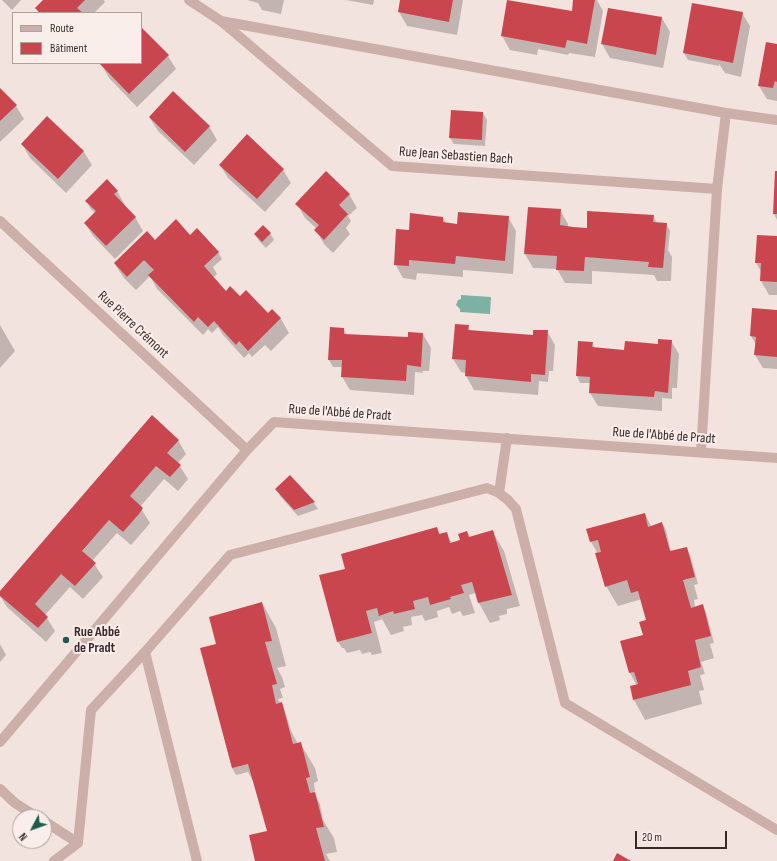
<!DOCTYPE html>
<html>
<head>
<meta charset="utf-8">
<style>
	body { margin:0 }
	#map { position:relative; width:777px; height:861px; overflow:hidden; background:#f3e3de; font-family:"Sofia Sans Condensed",sans-serif }
	canvas { display:block }
	.legend { position:absolute; left:12px; top:12px; width:130px; height:52px; box-sizing:border-box; background:#faeeeb; border:1px solid #ad9f9d; margin:0; padding:5px 7px; list-style:none; font-size:12px; color:#392929 }
	.legend li { display:flex; align-items:center; gap:8px; height:20px }
	.legend b { width:20px; border:1px solid #ad9f9d }
	.north { position:absolute; left:12px; top:809px; width:40px; height:40px; box-sizing:border-box; background:#faeeeb; border:1px solid #ad9f9d; border-radius:50%; rotate:229deg; font-size:11px; font-weight:700; line-height:16px; text-align:center; color:#392929 }
	.north::after { content:''; display:block; margin:auto; width:14px; height:18px; background:#1d5c4d; clip-path:polygon(50% 0,100% 100%,50% 72%,0 100%) }
	.scale { position:absolute; left:635px; top:831px; width:92px; height:18px; box-sizing:border-box; border:2px solid #392929; border-top:0; padding-left:5px; font-size:12px; line-height:14px; white-space:nowrap; color:#392929; -webkit-text-stroke:3px #faeeeb; paint-order:stroke }
</style>
</head>
<body>
<div id="map">
<canvas width="777" height="861"></canvas>
<ul class="legend">
<li><b style="height:5px;background:#ccafa9"></b>Route</li>
<li><b style="height:11px;background:#c9464f"></b>Bâtiment</li>
</ul>
<div class="north">N</div>
<div class="scale">20 m</div>
</div>
<script>
const g = document.querySelector('canvas').getContext('2d');
g.lineJoin = 'round';
function fill(path, color) {
  g.fillStyle = color;
  g.fill(path, 'evenodd');
}
function poly(rows) {
  const path = new Path2D();
  for (const r of rows) {
    path.moveTo(r[0], r[1]);
    for (let i = 2; i < r.length; i += 2) path.lineTo(r[i], r[i + 1]);
  }
  return path;
}
function strokePath(path, color, width, dash) {
  g.strokeStyle = color;
  g.lineWidth = width;
  g.lineCap = dash ? 'butt' : 'round';
  g.setLineDash(dash || []);
  g.stroke(path);
}
function drawText(font, color, halo, rows, align = 'center') {
  g.font = font + ' "Sofia Sans Condensed",sans-serif';
  g.lineWidth = 4;
  g.setLineDash([]);
  g.textBaseline = 'middle';
  g.strokeStyle = halo;
  g.fillStyle = color;
  for (const [text, x, y, turn = 0] of rows) {
    g.save();
    g.translate(x, y);
    g.rotate((+turn || 0) * Math.PI / 180);
    g.textAlign = isNaN(turn) ? turn : align;
    if (halo) g.strokeText(text, 0, 0);
    g.fillText(text, 0, 0);
    g.restore();
  }
}
fill(poly([
	[461,295,491,297,490,314,460,312,460,309,456,305,458,300,461,299]
]), '#7cb1a3');
fill(poly([
	[2,0,21,0,12,10],
	[45,0,104,0,105,2,94,13,39,13,36,8],
	[247,0,284,0,281,14,262,10,258,3],
	[346,0,374,0,373,5],
	[401,0,463,0,457,35,407,26,399,12],
	[575,0,597,0,603,11,595,57,569,53,568,55,538,49,537,55,510,50,502,36,508,1,573,12],
	[693,4,742,13,750,26,741,77,725,73,719,64,719,66,688,60,684,53],
	[662,18,670,32,663,68,610,58,602,44],
	[141,28,168,56,176,69,137,107,109,78,101,64,102,63,141,63],
	[777,45,777,101,767,99,759,86],
	[0,89,16,106,24,119,0,142],
	[483,113,487,120,485,146,454,144,450,138],
	[47,118,84,152,92,165,66,193,30,158,22,144],
	[150,118,209,126,217,140,194,165,158,131],
	[220,165,283,170,291,183,265,212,228,178],
	[777,172,777,220,774,214],
	[117,191,125,205,124,206,135,217,143,231,115,259,93,236,85,223,95,213,90,208,87,201],
	[349,194,357,208,348,216,351,221,346,228,350,234,333,253,324,244,316,230,317,229,305,218,297,204],
	[560,210,568,224,568,227,587,229,653,216,657,223,666,224,670,231,668,250,672,257,671,281,657,281,654,275,592,271,592,284,565,283,557,269,533,268,525,254],
	[443,217,446,224,458,225,508,217,516,231,513,274,463,270,463,277,417,273,416,280,403,278,395,264,410,231],
	[270,233,274,240,266,248,259,241,255,234],
	[190,236,218,252,222,259,213,267,217,274,213,278,226,292,240,297,268,314,272,310,281,319,289,333,271,351,265,345,252,357,249,353,244,358,223,335,218,327,212,333,208,329,203,335,157,289,150,276,136,290,123,277,115,264,155,241],
	[777,237,777,295,769,295,761,281,761,271,756,263],
	[753,310,777,311,777,369,763,368,755,355,756,345,751,336],
	[0,325,15,351,0,368],
	[468,326,471,332,534,336,547,331,555,345,553,371,549,371,548,382,539,381,538,395,474,390,466,376,466,373,461,372,453,359],
	[344,329,347,335,409,339,423,334,431,348,429,371,422,371,423,373,415,372,414,395,350,390,342,377,343,367,333,367,329,360],
	[671,341,679,354,677,388,672,388,672,399,662,398,662,411,598,406,590,393,591,383,580,383,577,376,592,343,595,348,625,351,658,345],
	[178,440,186,454,178,463,188,479,178,491,164,479,140,507,150,523,146,528,131,545,117,533,92,561,103,577,83,599,70,587,45,615,55,631,46,642,7,607,0,596,0,592],
	[290,476,314,503,318,509,298,516,280,496,277,489],
	[645,514,651,526,662,523,666,530,671,552,686,548,690,555,698,584,694,585,698,599,694,600,695,607,702,605,706,612,714,643,710,644,714,658,701,662,705,674,700,675,704,690,699,691,702,704,645,720,634,700,637,686,630,673,621,642,644,635,649,626,642,599,618,606,606,586,598,554,591,542],
	[437,528,440,535,446,533,452,543,461,541,467,532,470,538,492,531,504,551,520,606,507,609,507,614,499,616,500,620,490,623,479,603,476,593,469,595,475,613,463,616,460,611,452,614,449,607,437,611,438,617,425,621,422,615,411,617,412,625,403,627,404,631,391,635,382,619,374,622,382,653,372,655,370,652,362,654,360,650,347,653,344,648,342,648,338,642,346,570],
	[262,603,276,628,286,666,277,668,282,677,285,687,280,689,283,698,278,699,285,711,291,731,298,744,300,743,315,768,318,781,314,783,315,791,313,792,320,804,323,820,334,838,337,852,326,854,330,861,256,861,268,831,254,783,248,772,236,775,232,768,225,742,217,644],
	[0,644,6,655,0,662]
]), '#0003');
fill(poly([
	[43,0,85,0,77,8,83,13,40,13,35,8],
	[400,0,453,0,449,22,398,12],
	[507,0,572,11,573,0,595,0,587,44,567,40,565,48,501,36],
	[692,3,743,12,733,63,683,53],
	[608,8,662,17,656,55,601,44],
	[141,27,169,55,129,94,100,64,101,63,141,63],
	[766,42,777,44,777,82,775,81,773,88,758,86],
	[0,88,17,105,0,121],
	[173,91,210,126,185,152,149,117],
	[451,110,483,112,482,140,449,138],
	[47,116,84,151,58,179,21,144],
	[247,134,284,169,257,199,219,165],
	[326,171,350,194,339,205,348,214,324,240,314,230,319,225,295,204],
	[775,171,777,171,777,214,773,214],
	[107,179,118,191,114,194,136,217,106,246,84,223,96,211,85,201],
	[528,207,561,209,560,225,573,227,587,228,587,211,654,215,653,222,667,223,663,268,648,267,649,262,585,257,584,271,556,270,557,256,524,254],
	[458,212,509,216,505,261,456,256,455,264,409,260,409,266,394,265,396,229,409,230,410,213,443,217,443,222,457,224],
	[176,219,190,235,197,228,219,252,204,266,226,291,230,286,240,296,246,290,268,313,272,309,281,318,248,351,239,341,236,345,214,321,208,327,198,317,194,322,148,275,154,270,144,260,127,277,114,263,147,231,155,240],
	[263,225,271,233,262,242,254,234],
	[757,235,777,236,777,282,760,281,761,263,755,263],
	[752,308,777,310,777,357,754,355,756,337,750,336],
	[455,324,469,325,468,330,533,335,533,330,548,330,545,375,531,374,531,382,465,376,466,360,452,359],
	[330,327,344,328,344,334,408,337,408,332,423,333,421,367,407,365,406,381,341,377,342,360,328,360],
	[658,339,672,340,668,393,655,391,654,397,589,393,590,377,576,376,578,341,593,342,592,347,624,350,625,341,658,344],
	[152,415,179,440,167,453,181,465,170,477,156,466,130,496,143,508,139,514,123,532,109,520,82,551,96,563,75,586,61,574,35,604,48,617,38,628,0,596,0,591],
	[290,475,315,502,294,510,275,489],
	[645,513,648,527,662,522,670,551,687,547,695,577,683,580,691,608,703,604,711,636,695,640,701,667,688,671,691,685,633,700,630,686,638,684,634,672,629,673,620,641,643,635,639,622,646,620,638,591,631,593,627,580,605,587,595,553,601,552,598,540,590,542,586,529],
	[437,527,439,534,447,532,450,543,460,540,458,534,467,531,469,537,493,530,512,595,478,603,472,582,461,585,464,593,450,597,451,599,430,605,428,597,413,601,415,609,394,614,393,611,379,616,377,608,366,611,372,633,337,642,319,575,345,569,341,554],
	[262,602,272,641,265,642,277,684,272,685,276,704,282,702,293,744,301,742,310,777,306,778,310,793,315,792,324,827,316,828,325,861,255,861,249,835,267,831,248,764,232,768,200,648,216,644,209,617],
	[617,853,631,861,613,861]
]), '#c9464f');
strokePath(poly([
	[189,0,221,21,392,166,717,189],
	[221,21,726,113,777,120],
	[0,221,247,450],
	[701,452,717,189,726,113],
	[499,493,507,438],
	[145,652,197,861],
	[0,742,247,450,274,422,777,458],
	[0,789,15,803,37,817],
	[44,821,78,843],
	[54,861,78,843,91,710,145,652,230,555,487,488,499,493,508,500,516,509,565,703,777,830]
]), '#ccafa9', 10);
for (const [x, y, r, color] of [
	[66,640,4,"#1d5c4d"]
]) {
  const dot = new Path2D();
  dot.arc(x, y, r, 0, 2 * Math.PI);
  g.fillStyle = color;
  g.fill(dot);
  strokePath(dot, '#faeeeb', 1.5);
}
drawText('14px', '#392929', '#faeeeb', [
	["Rue Jean Sebastien Bach",456,156,4],
	["Rue Pierre Crémont",133,325,43],
	["Rue de l'Abbé de Pradt",340,413,4],
	["Rue de l'Abbé de Pradt",664,436,4]
]);
drawText('bold 14px', '#392929', '#faeeeb', [
	["Rue Abbé",74,632],
	["de Pradt",74,648]
], 'left');
</script>
</body>
</html>
